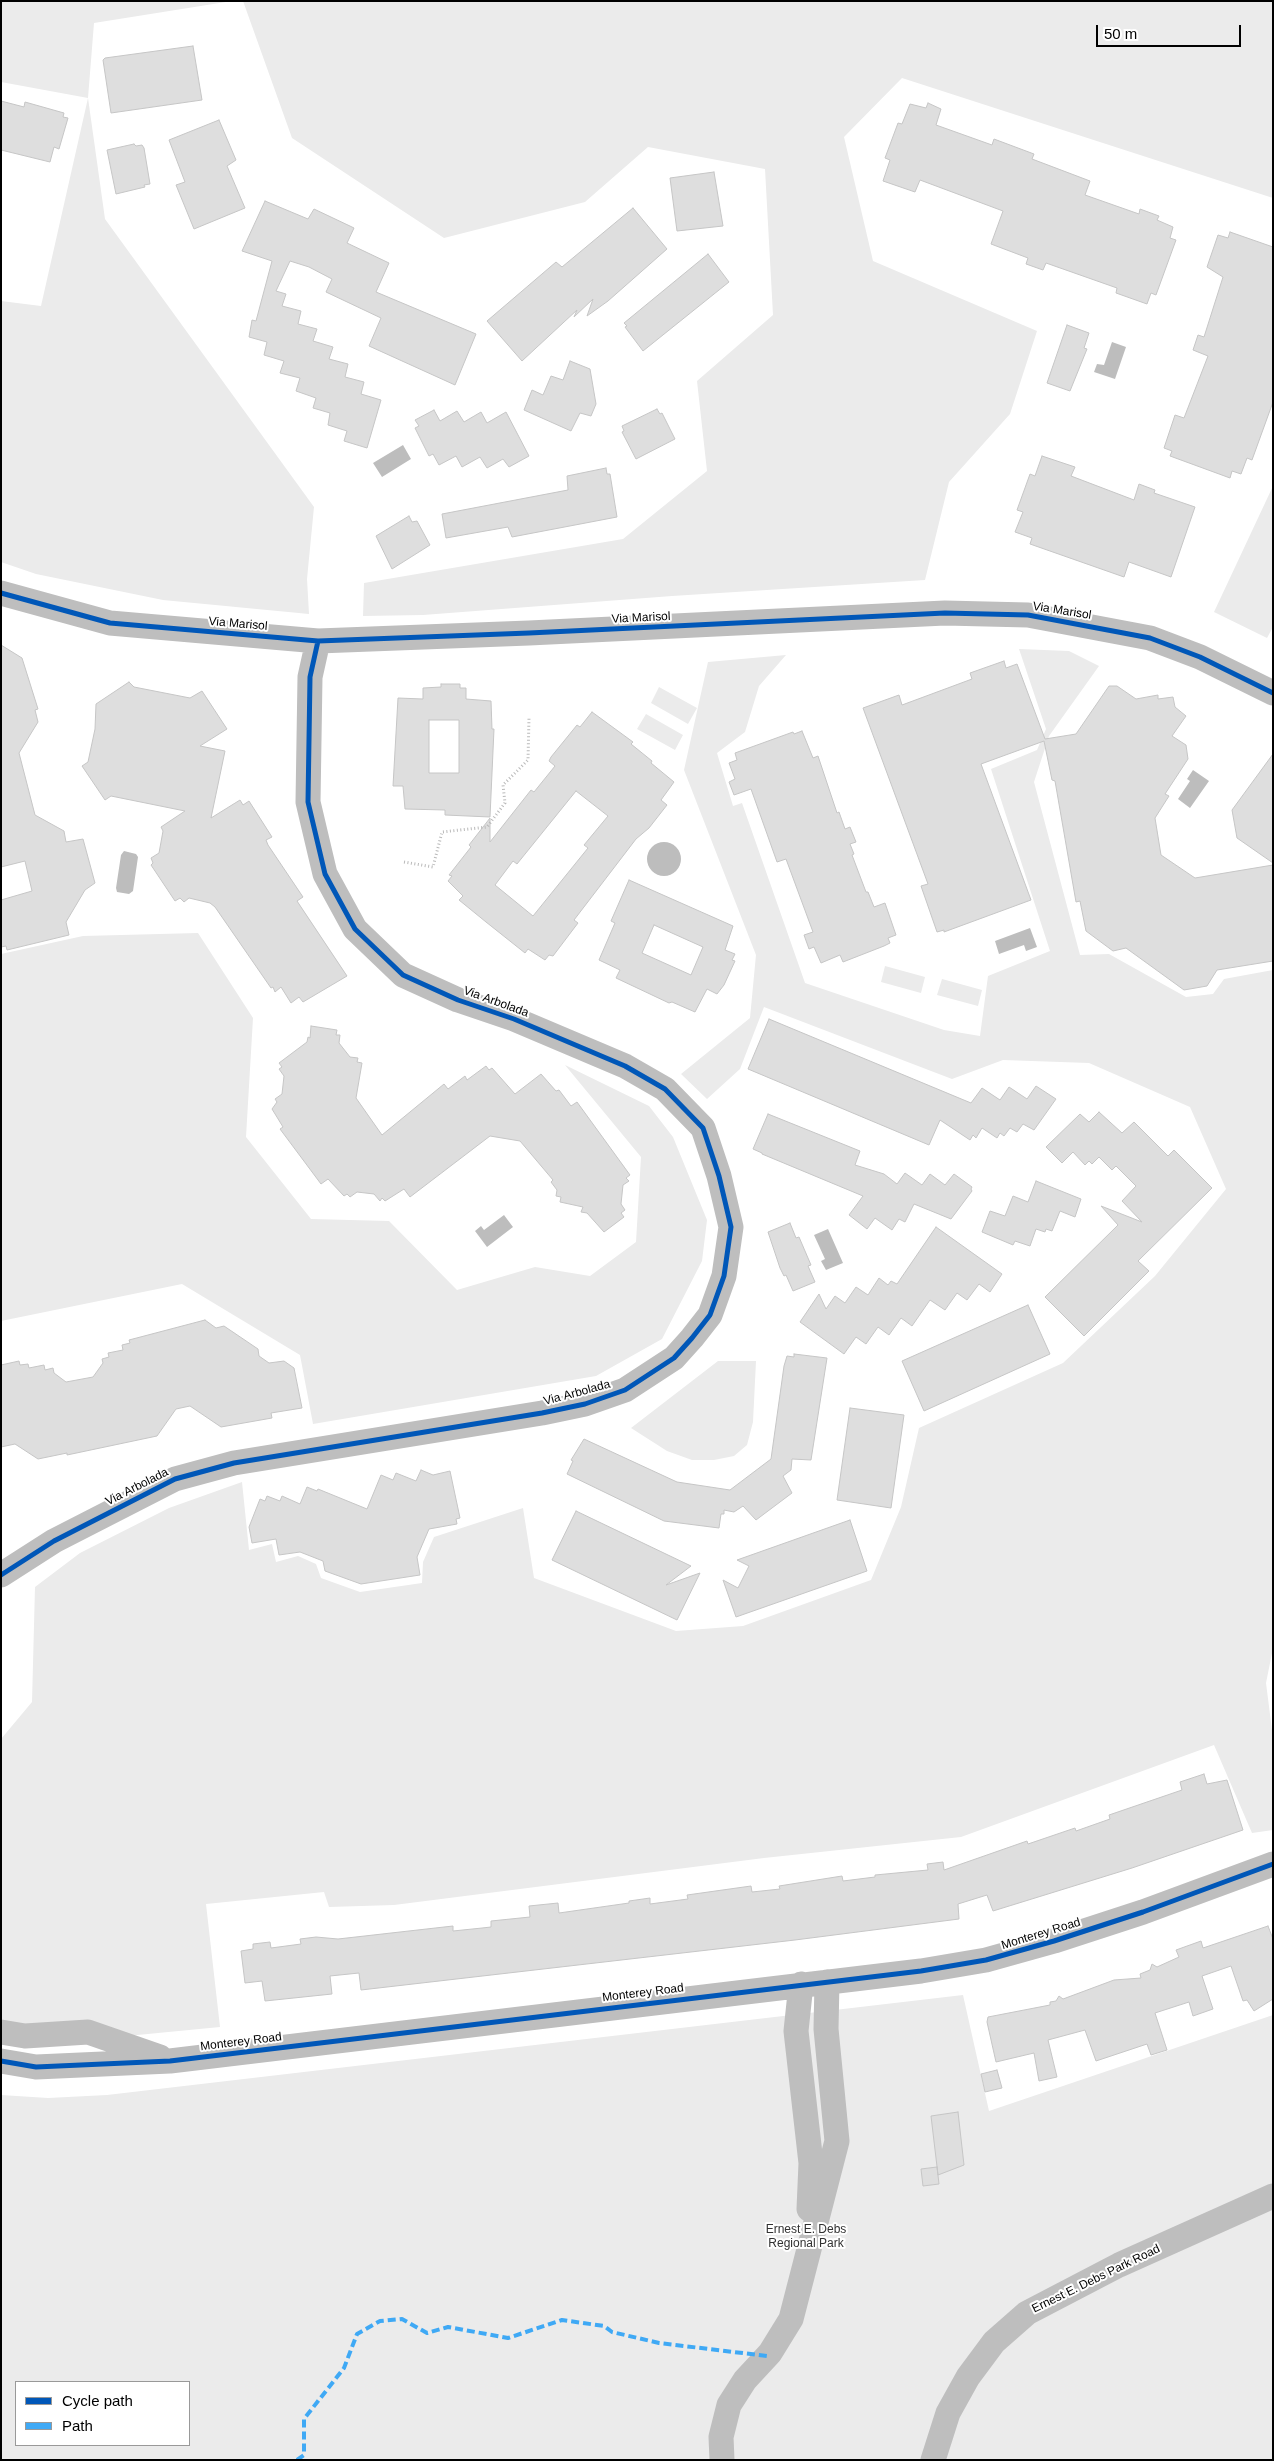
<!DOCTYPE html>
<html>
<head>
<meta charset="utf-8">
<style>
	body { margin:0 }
	#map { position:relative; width:1274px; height:2461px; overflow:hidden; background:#fff; font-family:Arial,sans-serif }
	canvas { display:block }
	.frame { position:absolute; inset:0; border:2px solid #000; pointer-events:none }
	.legend { position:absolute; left:15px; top:2381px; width:175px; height:65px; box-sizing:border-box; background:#fff; border:1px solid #999; margin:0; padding:6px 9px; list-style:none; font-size:15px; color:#000 }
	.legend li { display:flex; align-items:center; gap:10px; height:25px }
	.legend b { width:25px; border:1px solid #999 }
	.scale { position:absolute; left:1096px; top:25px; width:145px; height:22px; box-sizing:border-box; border:2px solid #000; border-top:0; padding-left:6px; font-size:15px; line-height:18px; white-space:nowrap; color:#000; -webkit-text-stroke:4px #fff; paint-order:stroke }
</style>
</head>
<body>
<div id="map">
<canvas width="1274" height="2461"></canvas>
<div class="frame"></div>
<ul class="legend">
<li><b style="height:6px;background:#0057b8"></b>Cycle path</li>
<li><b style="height:6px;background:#3fa9f5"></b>Path</li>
</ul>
<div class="scale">50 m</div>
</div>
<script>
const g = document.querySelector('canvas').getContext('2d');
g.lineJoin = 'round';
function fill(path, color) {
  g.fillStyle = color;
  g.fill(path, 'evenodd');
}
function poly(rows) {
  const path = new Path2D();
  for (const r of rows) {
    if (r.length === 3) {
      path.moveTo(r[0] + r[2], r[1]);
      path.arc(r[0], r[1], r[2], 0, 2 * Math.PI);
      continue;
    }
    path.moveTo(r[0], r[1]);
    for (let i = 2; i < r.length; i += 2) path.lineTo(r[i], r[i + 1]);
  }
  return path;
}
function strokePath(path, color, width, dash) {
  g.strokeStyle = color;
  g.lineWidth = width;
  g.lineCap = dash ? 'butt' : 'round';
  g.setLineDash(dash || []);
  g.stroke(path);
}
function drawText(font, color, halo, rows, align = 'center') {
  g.font = font + ' Arial,sans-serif';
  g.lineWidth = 4;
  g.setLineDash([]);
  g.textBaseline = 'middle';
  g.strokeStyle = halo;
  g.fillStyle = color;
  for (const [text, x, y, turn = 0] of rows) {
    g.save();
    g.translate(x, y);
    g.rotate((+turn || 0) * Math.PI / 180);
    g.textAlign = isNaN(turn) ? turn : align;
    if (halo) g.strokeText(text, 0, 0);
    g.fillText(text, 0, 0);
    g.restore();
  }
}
fill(poly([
	[1,1,232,1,94,23,88,98,105,219,314,507,307,579,309,614,163,600,36,574,1,562,1,301,41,306,88,98,1,82],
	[243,1,1273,1,1273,198,902,78,844,137,873,261,1037,331,1010,414,949,482,925,580,672,596,423,615,363,616,364,583,623,539,707,471,697,381,773,315,765,169,648,147,585,202,444,238,292,138],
	[1273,486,1273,627,1267,638,1214,612],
	[1019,649,1069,651,1099,666,1049,736,1034,782,1080,955,1109,954,1186,997,1213,994,1224,979,1273,970,1273,1648,1266,1683,1273,1738,1273,1830,1252,1833,1214,1745,961,1837,764,1858,394,1905,329,1907,324,1892,206,1904,220,2027,127,2036,1,2024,1,1739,32,1702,35,1587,80,1553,169,1508,242,1482,249,1550,272,1544,276,1562,298,1556,316,1564,321,1578,360,1592,422,1583,423,1562,434,1537,523,1508,534,1578,676,1631,743,1626,871,1580,901,1507,919,1428,1063,1363,1155,1276,1226,1189,1190,1107,1089,1063,1003,1060,952,1079,764,1007,740,1069,707,1099,681,1074,750,1018,756,955,684,770,708,662,786,655,759,686,745,732,717,753,733,806,742,803,805,983,944,1030,980,1036,988,976,1050,951,991,769,1037,750,1046,729],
	[659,687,697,708,688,724,651,703],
	[646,714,683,735,675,750,637,729],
	[198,933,253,1018,246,1137,311,1219,389,1221,457,1290,535,1267,590,1276,636,1242,641,1157,565,1065,649,1106,673,1137,707,1220,702,1261,662,1339,596,1376,313,1424,300,1355,182,1284,1,1321,1,954,83,936],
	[885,966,925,977,921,993,881,982],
	[942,979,982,990,978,1006,937,995],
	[718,1361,756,1361,753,1422,747,1445,734,1456,714,1460,692,1460,667,1451,631,1428],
	[963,1995,989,2111,1273,2015,1273,2460,1,2460,1,2095,48,2098,107,2095],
	[16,2382,189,2382,189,2445,16,2445]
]), '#ebebeb');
fill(poly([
	[1112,342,1126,347,1115,379,1094,372,1097,364,1104,365],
	[403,445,411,459,382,477,373,463],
	[1193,770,1209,781,1190,808,1178,799,1190,781,1187,779],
	[664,859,17],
	[124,851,136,854,138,857,133,891,129,894,117,892,116,888,121,855],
	[1030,928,1037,947,1026,951,1024,945,999,954,995,941],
	[504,1215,513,1227,487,1247,475,1231,481,1226,484,1230],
	[828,1229,843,1263,826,1270,821,1261,825,1259,814,1235]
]), '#bdbdbd');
const building = poly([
	[193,46,202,100,111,113,103,60,105,58,193,46],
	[1,101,24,107,25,102,64,113,63,117,68,118,59,149,54,147,50,162,1,150,1,101],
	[928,103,941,109,936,125,992,145,994,139,1034,154,1032,159,1090,181,1085,195,1139,214,1140,209,1159,216,1157,220,1173,227,1170,238,1176,240,1156,295,1151,293,1147,304,1116,293,1117,288,1046,263,1043,270,1026,264,1028,258,991,244,1003,211,920,180,915,192,883,181,890,160,885,158,898,123,902,124,910,104,926,108,928,103],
	[219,120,236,160,227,166,245,208,194,229,176,185,185,182,169,140,219,120],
	[134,144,136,146,142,145,144,148,150,184,144,185,145,187,116,194,107,150,134,144],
	[714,172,723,226,677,231,670,178,714,172],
	[265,201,308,219,314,209,352,227,354,228,347,243,389,263,376,292,476,334,455,385,369,346,381,318,326,292,332,279,309,267,290,261,276,291,286,294,282,306,301,311,298,324,317,329,313,341,333,347,329,359,348,364,345,377,364,382,361,394,381,400,367,448,344,441,347,431,328,425,330,413,313,408,316,398,296,391,300,378,280,373,284,361,264,355,267,342,249,337,252,320,256,321,272,261,242,251,265,201],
	[633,208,667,249,608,301,587,316,593,299,574,317,577,310,522,361,487,321,556,262,562,267,633,208],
	[1230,232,1273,247,1273,402,1252,460,1247,458,1241,474,1232,471,1230,478,1170,456,1172,451,1164,448,1175,415,1184,418,1208,356,1193,350,1198,335,1204,337,1223,277,1207,267,1218,235,1228,238,1230,232],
	[708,254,729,282,643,351,625,327,627,326,624,323,708,254],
	[1067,325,1089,333,1084,348,1087,349,1070,391,1047,383,1067,325],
	[570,361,590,369,596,404,591,416,580,413,571,431,524,410,532,390,543,395,551,376,563,380,570,361],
	[657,409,660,414,662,413,675,439,636,459,622,432,624,431,622,426,657,409],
	[434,410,440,421,457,411,464,422,481,412,487,423,506,412,529,456,509,467,503,459,487,468,480,457,462,467,456,456,439,465,433,454,429,456,415,428,419,426,415,420,434,410],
	[1042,456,1075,467,1071,476,1134,500,1139,484,1155,490,1154,493,1195,507,1171,577,1129,562,1124,577,1030,544,1032,538,1015,532,1023,512,1017,510,1030,474,1035,476,1042,456],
	[606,468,607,474,610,474,617,517,512,537,508,527,446,538,442,514,568,490,567,476,606,468],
	[409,516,412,522,417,521,430,545,392,569,376,536,409,516],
	[1,645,22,658,38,709,35,710,38,722,19,753,35,815,64,831,66,842,83,839,95,883,85,890,66,922,69,935,7,950,6,946,1,947,1,900,32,891,25,861,1,867,1,645],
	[1004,661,1006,668,1017,664,1045,739,1076,734,1109,686,1117,686,1136,699,1158,695,1158,699,1173,697,1175,707,1186,716,1172,736,1186,745,1188,759,1165,794,1169,796,1155,818,1161,855,1195,878,1273,865,1273,961,1217,970,1207,986,1184,990,1126,948,1113,951,1086,931,1080,901,1076,902,1055,781,1052,780,1044,741,981,764,1031,900,944,932,944,930,937,932,921,886,928,884,863,708,899,695,902,705,972,679,970,673,1004,661],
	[129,682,134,687,190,698,202,691,227,729,200,746,225,751,211,818,240,800,243,805,249,801,272,837,266,840,268,845,303,897,297,901,347,976,303,1002,299,997,291,1003,281,987,275,992,273,987,271,988,215,907,210,903,189,898,184,902,180,898,175,901,151,865,153,863,151,858,159,853,163,831,161,827,185,811,111,796,105,800,82,766,88,762,95,729,96,704,129,682],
	[441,684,460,684,460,688,466,688,466,699,491,701,492,729,494,729,490,817,445,815,445,810,405,809,403,786,393,786,398,698,423,699,423,688,441,687,441,684],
	[429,720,459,720,459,773,429,773,429,720],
	[592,712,633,742,631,744,652,761,651,763,674,782,661,800,667,805,649,828,636,839,574,920,578,923,553,956,549,955,545,960,528,949,525,953,486,922,459,900,463,896,448,881,452,876,449,875,471,847,469,845,490,818,490,842,531,790,534,792,555,766,549,761,551,757,577,725,580,727,592,712],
	[576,791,608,816,584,845,588,848,533,916,495,885,513,861,517,864,576,791],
	[802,731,813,758,818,756,837,813,839,812,845,829,850,827,856,842,850,844,854,854,852,855,866,892,868,892,874,907,885,903,896,935,888,938,890,943,884,946,843,962,840,955,821,963,814,947,809,949,804,935,813,932,786,859,777,862,751,789,734,795,729,782,735,779,729,763,737,760,735,753,793,732,794,734,802,731],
	[1273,754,1273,863,1237,838,1232,810,1273,754],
	[629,880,733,926,725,950,735,954,732,960,735,961,724,985,717,994,707,989,695,1012,672,1002,669,1003,616,978,620,970,599,960,615,923,611,921,629,880],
	[654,925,703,947,691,975,642,953,654,925],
	[769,1019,971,1103,982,1088,1000,1100,1009,1087,1027,1099,1036,1086,1056,1099,1034,1130,1023,1124,1017,1132,1010,1128,1004,1136,1000,1133,997,1138,982,1128,976,1138,973,1135,970,1140,940,1120,929,1145,748,1069,769,1019],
	[311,1026,337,1030,336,1035,340,1035,339,1043,350,1057,358,1058,357,1062,362,1063,356,1098,382,1135,444,1084,448,1089,465,1076,467,1080,486,1066,489,1070,492,1068,515,1094,541,1074,556,1091,559,1090,571,1106,577,1102,630,1175,626,1178,629,1181,623,1185,621,1204,625,1210,621,1213,624,1217,604,1232,587,1213,581,1212,583,1207,560,1202,561,1197,556,1196,557,1190,551,1182,553,1180,520,1141,490,1136,410,1197,404,1189,385,1201,382,1198,380,1201,374,1194,357,1192,350,1197,347,1194,344,1196,328,1179,321,1184,280,1129,283,1127,272,1109,277,1102,275,1099,282,1094,284,1076,279,1069,282,1067,279,1063,307,1042,308,1037,310,1038,311,1026],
	[1099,1112,1122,1133,1134,1122,1168,1156,1174,1150,1212,1188,1138,1261,1149,1271,1084,1336,1045,1297,1118,1225,1101,1206,1142,1222,1122,1201,1136,1186,1116,1166,1112,1170,1099,1157,1092,1164,1089,1161,1085,1165,1073,1152,1062,1163,1046,1147,1080,1114,1089,1122,1099,1112],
	[768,1114,860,1151,855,1165,884,1174,897,1184,905,1173,922,1185,930,1174,945,1185,954,1174,972,1187,971,1189,972,1191,951,1219,914,1204,905,1222,899,1219,892,1230,875,1218,867,1229,849,1215,863,1196,762,1154,762,1153,753,1149,768,1114],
	[1036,1181,1081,1199,1075,1217,1060,1211,1052,1231,1046,1229,1045,1232,1036,1229,1030,1246,1015,1241,1013,1245,982,1232,990,1211,1005,1216,1013,1196,1028,1202,1036,1181],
	[790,1223,796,1238,799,1237,811,1265,808,1266,815,1282,793,1291,786,1275,784,1276,780,1268,768,1232,790,1223],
	[936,1227,1002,1274,990,1292,979,1284,967,1300,957,1293,945,1310,930,1300,912,1326,901,1318,889,1335,878,1327,866,1344,856,1337,844,1354,800,1322,819,1294,826,1309,835,1296,845,1303,856,1287,868,1295,879,1278,888,1285,891,1281,897,1284,936,1227],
	[1028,1305,1050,1354,924,1411,902,1361,1028,1305],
	[205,1320,216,1328,224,1326,258,1349,259,1356,269,1363,284,1361,294,1368,302,1408,271,1413,272,1418,221,1427,190,1406,176,1409,157,1436,67,1455,67,1453,38,1459,15,1444,1,1447,1,1365,19,1361,20,1365,28,1364,29,1368,44,1365,45,1370,53,1368,54,1373,66,1382,93,1377,103,1363,102,1359,109,1357,108,1353,123,1350,122,1345,130,1343,129,1340,205,1320],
	[794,1354,827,1358,811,1460,792,1459,791,1470,783,1476,792,1493,756,1520,743,1506,734,1512,724,1510,724,1514,721,1514,719,1528,664,1521,567,1474,573,1461,571,1460,584,1439,677,1482,730,1490,771,1459,784,1366,787,1356,794,1357,794,1354],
	[850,1408,904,1415,891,1508,837,1500,850,1408],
	[421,1470,433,1475,450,1471,460,1518,456,1519,457,1524,429,1529,417,1557,420,1575,361,1584,325,1571,323,1561,300,1552,279,1555,276,1539,252,1543,249,1527,260,1499,265,1501,267,1496,280,1501,282,1496,300,1504,307,1487,317,1491,318,1489,367,1509,381,1475,393,1480,396,1473,416,1481,421,1470],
	[576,1511,691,1566,666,1585,700,1573,677,1620,552,1560,576,1511],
	[850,1520,867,1571,736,1617,723,1580,738,1588,749,1566,737,1560,850,1520],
	[1204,1774,1207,1784,1227,1780,1243,1830,1132,1868,993,1911,987,1895,958,1904,959,1919,795,1940,361,1990,359,1973,330,1976,332,1994,265,2001,262,1981,245,1983,241,1951,253,1949,253,1944,270,1942,271,1948,301,1944,300,1939,316,1937,338,1939,453,1926,453,1931,482,1928,491,1927,491,1921,530,1917,529,1906,558,1903,559,1913,629,1903,629,1901,650,1898,650,1904,688,1899,687,1895,751,1886,752,1892,780,1889,779,1886,842,1876,843,1881,875,1877,875,1875,928,1870,927,1864,943,1862,944,1870,1027,1841,1028,1844,1075,1828,1076,1831,1110,1819,1109,1815,1182,1790,1180,1782,1204,1774],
	[1268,1926,1273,1939,1273,1999,1254,2011,1247,2000,1243,2001,1231,1966,1202,1976,1213,2009,1193,2016,1189,2002,1155,2013,1167,2050,1151,2055,1147,2044,1096,2061,1085,2030,1048,2040,1057,2077,1039,2081,1034,2053,996,2062,987,2022,988,2017,1050,2005,1050,2002,1056,2001,1059,1996,1063,1999,1114,1980,1141,1978,1140,1974,1150,1970,1152,1964,1157,1967,1179,1957,1176,1950,1201,1941,1203,1948,1268,1926],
	[997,2070,1002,2088,985,2092,981,2074,997,2070],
	[958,2112,964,2165,938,2175,931,2116,958,2112],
	[937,2167,939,2184,923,2186,921,2169,937,2167]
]);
fill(building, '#dedede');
strokePath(building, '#c6c6c6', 1);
strokePath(poly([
	[404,862,433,867,442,832,487,827,505,803,503,785,528,760,529,718]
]), '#b9b9b9', 3, [1, 2.5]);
strokePath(poly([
	[1,593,110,623,318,641,529,633,945,613,1028,615,1150,638,1200,657,1273,693],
	[1,1575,54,1541,175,1479,234,1463,542,1413,585,1404,625,1390,674,1358,692,1338,710,1315,724,1276,731,1227,719,1176,703,1128,665,1089,625,1066,514,1019,458,1000,403,975,355,929,325,874,308,802,310,677,318,641],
	[801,1984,796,2031,811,2163,809,2209],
	[1,2032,25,2036,88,2032,160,2057],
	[1,2061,36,2067,170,2061,921,1971,986,1960,1054,1941,1143,1912,1273,1864],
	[722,2460,721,2437,729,2405,745,2380,770,2353,791,2319,837,2141,826,2029,827,1982],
	[933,2460,948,2413,968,2377,994,2342,1027,2313,1119,2265,1273,2196]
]), '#bebebe', 25);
strokePath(poly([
	[297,2460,304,2455,304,2419,344,2368,357,2334,380,2321,402,2319,427,2333,448,2327,508,2338,562,2320,604,2326,612,2332,659,2343,767,2356]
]), '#3fa9f5', 4, [8, 4]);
strokePath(poly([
	[1,593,110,623,318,641,529,633,945,613,1028,615,1150,638,1200,657,1273,693],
	[1,1575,54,1541,175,1479,234,1463,542,1413,585,1404,625,1390,674,1358,692,1338,710,1315,724,1276,731,1227,719,1176,703,1128,665,1089,625,1066,514,1019,458,1000,403,975,355,929,325,874,308,802,310,677,318,641],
	[1,2061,36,2067,170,2061,921,1971,986,1960,1054,1941,1143,1912,1273,1864]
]), '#0057b8', 5);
drawText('12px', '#000', '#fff', [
	["Via Marisol",1062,611,9],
	["Via Marisol",641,618,-3],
	["Via Marisol",238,624,5],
	["Via Arbolada",496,1002,20],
	["Via Arbolada",577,1393,-15],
	["Via Arbolada",137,1487,-27],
	["Monterey Road",1041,1934,-17],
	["Monterey Road",643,1993,-7],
	["Monterey Road",241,2042,-7],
	["Ernest E. Debs Park Road",1096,2279,-26]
]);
drawText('12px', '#313131', '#fff', [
	["Ernest E. Debs",806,2230],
	["Regional Park",806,2244]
]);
</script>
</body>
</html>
